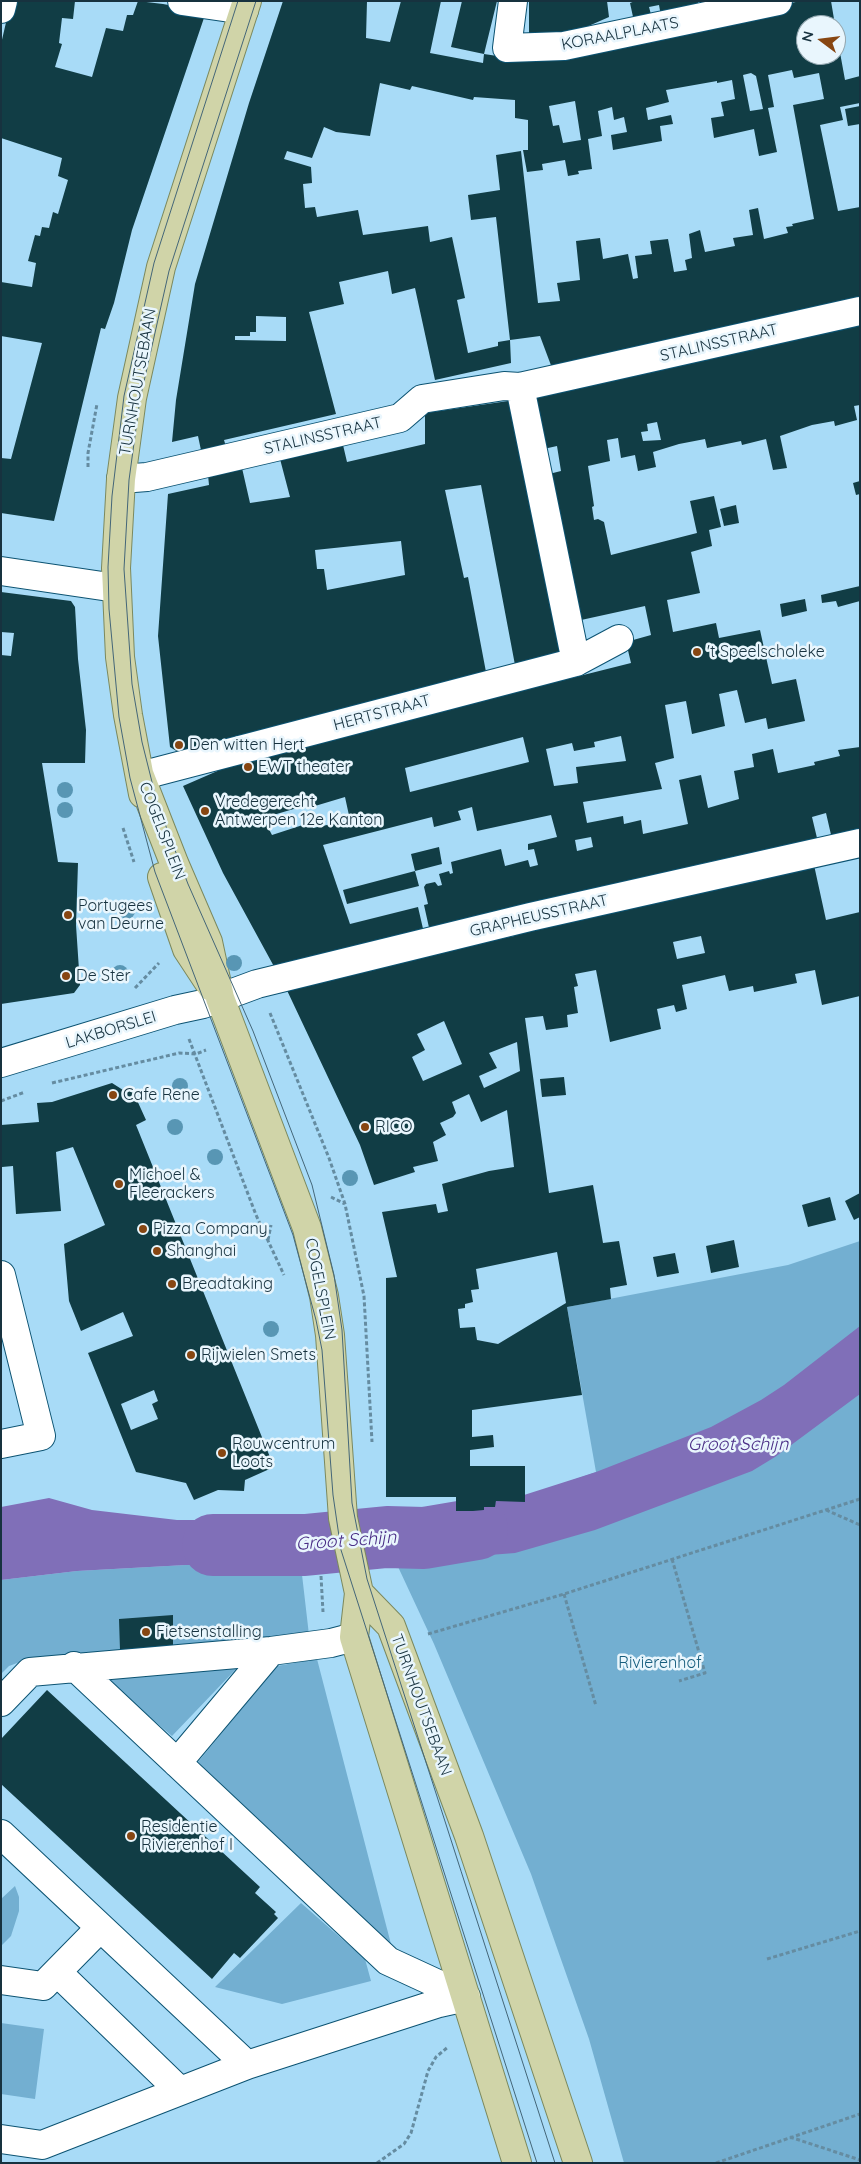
<!DOCTYPE html>
<html>
<head>
<meta charset="utf-8">
<style>
	body { margin:0 }
	#map { position:relative; width:861px; height:2164px; overflow:hidden; background:#a8dbf7; font-family:Quicksand,sans-serif }
	canvas { display:block }
	.frame { position:absolute; inset:0; border:2px solid #17323f; pointer-events:none }
	.north { position:absolute; left:796px; top:15px; width:50px; height:50px; box-sizing:border-box; background:#e9f6fd; border:1px solid #95a8b1; border-radius:50%; rotate:285deg; font-size:14px; font-weight:700; line-height:20px; text-align:center; color:#17323f }
	.north::after { content:''; display:block; margin:auto; width:18px; height:22px; background:#874612; clip-path:polygon(50% 0,100% 100%,50% 72%,0 100%) }
</style>
</head>
<body>
<div id="map">
<canvas width="861" height="2164"></canvas>
<div class="frame"></div>
<div class="north">N</div>
</div>
<script>
const g = document.querySelector('canvas').getContext('2d');
g.lineJoin = 'round';
function fill(path, color) {
  g.fillStyle = color;
  g.fill(path, 'evenodd');
}
function poly(rows) {
  const path = new Path2D();
  for (const r of rows) {
    path.moveTo(r[0], r[1]);
    for (let i = 2; i < r.length; i += 2) path.lineTo(r[i], r[i + 1]);
  }
  return path;
}
function strokePath(path, color, width, dash) {
  g.strokeStyle = color;
  g.lineWidth = width;
  g.lineCap = dash ? 'butt' : 'round';
  g.setLineDash(dash || []);
  g.stroke(path);
}
function drawText(font, color, halo, rows, align = 'center') {
  g.font = font + ' Quicksand,sans-serif';
  g.lineWidth = 5;
  g.setLineDash([]);
  g.textBaseline = 'middle';
  g.strokeStyle = halo;
  g.fillStyle = color;
  for (const [text, x, y, turn = 0] of rows) {
    g.save();
    g.translate(x, y);
    g.rotate((+turn || 0) * Math.PI / 180);
    g.textAlign = isNaN(turn) ? turn : align;
    if (halo) g.strokeText(text, 0, 0);
    g.fillText(text, 0, 0);
    g.restore();
  }
}
fill(poly([
	[860,1241,860,2163,624,2163,589,2039,531,1874,434,1644,393,1556,389,1513,473,1511,484,1507,495,1507,596,1472,567,1307,788,1265],
	[186,1565,301,1566,309,1635,31,1658,9,1666,1,1674,1,1580,77,1571],
	[317,1659,392,1948,198,1762,277,1666],
	[237,1668,172,1736,106,1680],
	[15,1886,19,1897,19,1911,11,1936,1,1946,1,1899],
	[301,1903,365,1959,371,1981,282,2004,215,1987],
	[1,2023,44,2029,35,2099,1,2094]
]), '#73afd1');
fill(poly([
	[860,1326,860,1394,775,1457,752,1471,595,1530,515,1553,464,1557,393,1556,389,1513,473,1511,484,1507,494,1507,496,1501,524,1495,596,1472,711,1427,761,1400,784,1385],
	[49,1498,92,1510,177,1520,297,1520,301,1566,186,1565,77,1571,1,1580,1,1507]
]), '#806fb8');
strokePath(poly([
	[213,1545,305,1545,387,1537,424,1538,477,1529]
]), '#806fb8', 62);
fill(poly([
	[11,1,75,1,73,19,62,18,59,43,62,44,55,67,92,77,106,28,123,31,127,15,133,15,138,1,163,4,206,12,132,230,114,303,105,329,101,328,54,521,1,513,1,458,11,459,42,343,1,336,1,282,32,287,36,263,28,261,35,235,40,236,42,227,49,228,53,212,58,214,68,180,58,176,62,158,1,138,1,44],
	[283,1,367,1,366,38,390,42,401,1,441,1,430,53,483,63,484,54,504,57,801,1,831,1,835,25,806,25,806,55,836,55,837,36,845,80,860,76,860,103,840,107,843,120,820,125,838,211,860,207,860,299,552,368,540,336,510,340,496,217,471,220,468,195,500,190,496,155,521,151,538,303,560,301,557,283,580,280,576,241,600,238,603,259,628,254,633,279,638,278,635,256,652,254,650,241,668,239,674,272,687,270,685,260,692,258,689,234,700,230,705,252,735,246,733,238,753,235,749,210,758,208,764,239,788,233,786,227,793,226,792,224,814,219,793,105,824,99,819,73,794,78,792,70,768,75,774,107,768,108,777,152,759,156,754,129,714,138,711,118,724,116,721,102,735,99,732,80,717,83,717,81,666,90,669,102,646,108,648,120,671,115,673,124,660,126,662,141,613,150,611,135,627,132,624,117,614,120,612,107,598,111,602,136,588,139,592,169,578,171,579,174,568,176,565,160,542,164,543,170,527,172,523,150,528,150,528,120,515,118,515,100,474,97,473,100,412,86,410,90,380,83,370,136,336,132,324,127,312,158,287,151,284,159,311,167,312,183,303,184,305,208,315,207,317,217,358,210,363,235,428,226,430,242,452,237,465,298,457,300,468,353,498,346,498,342,510,340,511,363,435,380,415,288,392,294,388,271,339,282,344,304,309,312,336,414,224,440,227,450,202,455,198,436,172,442,176,400,195,284,249,103],
	[751,73,756,76,763,109,750,111,743,75],
	[575,101,581,140,563,143,559,125,553,126,549,106],
	[256,316,286,317,286,341,235,340,235,336,250,336,250,332,256,332],
	[462,1,497,1,484,54,451,47],
	[529,1,607,1,609,17,584,28,586,38,529,44],
	[635,1,698,1,699,9,661,16,659,5,649,7,653,22,635,26,630,3],
	[860,106,860,124,848,126,845,109],
	[860,325,860,405,854,406,857,420,835,426,834,421,812,425,780,436,787,468,773,470,766,439,742,445,741,441,707,448,705,439,679,444,653,452,656,467,638,471,635,455,621,458,618,438,607,440,610,461,588,466,594,506,592,507,594,520,598,519,604,522,611,555,697,533,690,501,714,496,721,527,709,530,712,546,691,552,700,593,667,600,673,632,716,623,719,638,760,630,772,684,796,679,805,721,768,729,766,718,745,723,737,690,719,694,725,726,692,734,686,701,665,705,674,758,655,763,662,789,583,802,587,823,623,816,624,824,641,820,643,834,688,824,679,780,701,775,708,808,739,799,734,771,754,767,752,754,773,749,778,773,815,765,814,762,840,756,838,750,860,747,860,832,832,839,826,813,812,817,817,838,696,865,430,932,424,905,428,904,424,887,426,884,435,882,438,886,442,885,439,874,449,871,450,874,453,873,451,862,501,849,505,866,528,860,530,867,538,865,534,849,528,850,528,844,557,837,551,815,477,831,472,807,458,811,461,820,434,827,432,817,323,845,350,924,418,907,424,933,277,972,223,873,183,786,238,762,631,663,626,642,651,635,645,606,572,622,545,475,561,471,557,446,539,450,530,399],
	[657,422,661,440,643,441,641,432,648,431,647,424],
	[621,736,626,761,576,767,578,783,554,786,546,749,572,743,574,751,595,747,594,742],
	[523,737,529,762,410,792,405,768],
	[345,797,350,820,313,828,312,822,272,835,263,818,314,803,315,806],
	[591,837,593,847,577,851,575,840],
	[515,400,564,653,515,665,481,485,445,490,464,578,468,577,486,672,178,752,170,747,158,636,168,494,209,485,208,475,242,468,250,503,290,497,280,459,343,445,347,462,425,444,425,413],
	[401,541,405,575,327,590,324,569,317,569,315,550],
	[860,481,860,494,856,495,853,483],
	[736,505,739,523,724,526,720,509],
	[860,586,860,601,838,607,836,601,822,603,821,595],
	[1,592,71,601,75,607,78,659,86,730,85,763,42,763,58,862,78,863,76,925,80,985,74,993,1,1004,1,655,11,656,14,633,1,632],
	[805,599,807,611,782,617,780,604],
	[439,847,442,864,415,871,411,854],
	[814,865,826,920,860,912,860,996,822,1005,815,970,795,974,797,983,754,992,753,986,729,991,725,975,682,985,687,1009,676,1012,674,1005,657,1009,661,1029,610,1042,596,970,575,974,578,986,574,987,578,1013,567,1015,568,1027,546,1030,543,1016,525,1018,549,1193,593,1185,603,1243,619,1241,627,1285,610,1288,611,1299,567,1307,582,1395,472,1410,472,1437,493,1435,494,1447,470,1450,470,1466,525,1466,525,1502,496,1501,495,1507,484,1507,484,1510,473,1511,456,1511,456,1497,386,1497,386,1278,397,1277,382,1212,436,1204,438,1213,448,1211,442,1184,489,1171,514,1167,507,1110,481,1122,469,1094,452,1102,456,1113,453,1117,440,1123,446,1135,433,1142,438,1161,413,1167,415,1172,374,1185,360,1145,284,984,514,936,513,931],
	[701,936,705,953,677,959,673,942],
	[444,1021,462,1064,423,1081,412,1057,425,1050,417,1034],
	[517,1042,520,1071,484,1088,479,1076,497,1068,489,1053],
	[557,1252,566,1303,498,1344,477,1340,475,1327,460,1328,458,1309,465,1308,465,1304,473,1302,471,1290,479,1289,476,1269],
	[415,871,419,886,347,904,343,890],
	[564,1077,566,1095,542,1097,540,1079],
	[112,1083,123,1090,131,1087,146,1120,136,1125,274,1467,245,1480,244,1491,218,1490,194,1500,186,1483,136,1472,88,1353,133,1336,123,1312,81,1331,69,1301,64,1244,105,1225,73,1147,56,1152,61,1211,16,1214,13,1166,2,1167,1,1125,39,1122,37,1103,52,1102],
	[154,1390,158,1401,152,1404,158,1419,131,1430,121,1404],
	[860,1193,860,1217,854,1220,845,1201],
	[830,1197,836,1220,808,1227,802,1205],
	[734,1240,739,1267,711,1273,706,1246],
	[675,1253,679,1273,657,1277,653,1257],
	[173,1615,173,1646,120,1650,119,1619],
	[47,1690,260,1887,255,1893,276,1912,274,1914,278,1918,240,1958,234,1953,212,1979,1,1784,1,1739]
]), '#113d45');
const minor = poly([
	[182,1,244,10],
	[513,1,507,48,564,46,778,1],
	[1,9,3,1],
	[520,387,576,662],
	[121,479,147,477,400,418,422,399,504,386,520,387,860,311],
	[1,571,116,588],
	[140,776,576,662,619,639],
	[1,1063,175,1010,203,1004,257,984,530,917,860,843],
	[1,1275,41,1436,1,1444],
	[74,1666,388,1961,466,1997],
	[1,1702,30,1672,271,1651,331,1643,354,1637],
	[177,1763,271,1651],
	[1,1834,247,2065,439,2003,466,1997],
	[57,1972,180,2091],
	[1,1980,43,1986,100,1928],
	[1,2139,42,2145,247,2065]
]);
const major = poly([
	[140,776,174,863,208,942,220,998,307,1228,324,1296,330,1335,343,1518,359,1593,354,1637,517,2163],
	[143,794,128,715,120,657,116,568,121,479,132,398,161,267,247,1],
	[162,877,187,949,212,987],
	[359,1593,391,1626,469,1836,578,2163]
]);
strokePath(minor, '#0c5372', 30);
strokePath(major, '#7b895e', 30);
strokePath(poly([
	[88,467,88,453,97,404],
	[123,828,134,862],
	[135,988,159,963],
	[270,1013,329,1158,345,1204,364,1296,372,1442],
	[189,1039,256,1215,284,1275],
	[52,1083,179,1053,196,1054,206,1050],
	[1,1101,25,1092],
	[331,1197,345,1204],
	[268,1240,271,1225],
	[826,1510,860,1525],
	[672,1559,705,1673,679,1681],
	[321,1576,323,1612],
	[564,1594,596,1706],
	[428,1634,564,1594,860,1499],
	[767,1959,860,1931],
	[790,2137,860,2160],
	[377,2163,404,2144,411,2133,428,2071,436,2057,448,2047],
	[716,2163,860,2114]
]), '#658ca1', 3, [4, 2.5]);
strokePath(minor, '#fff', 28);
strokePath(major, '#d0d4a8', 28);
strokePath(poly([
	[238,1,154,263,124,396,112,496,108,567,109,609,119,717,130,778,155,872,293,1235,316,1320,322,1350,333,1495,341,1550,537,2163],
	[256,1,169,271,140,399,129,480,124,569,132,684,142,742,156,798,168,832,188,884,253,1031,312,1185,334,1275,342,1330,352,1503,367,1579,555,2163]
]), '#446678', 1);
g.fillStyle = '#5896b4';
for (const [x, y] of [
	[65,790],
	[65,810],
	[127,911],
	[234,963],
	[120,973],
	[180,1086],
	[175,1127],
	[215,1157],
	[350,1178],
	[271,1329]
]) {
  g.beginPath();
  g.arc(x, y, 8, 0, 2 * Math.PI);
  g.fill();
}
for (const [x, y, r, color] of [
	[697,652,5,"#874612"],
	[179,745,5,"#874612"],
	[248,767,5,"#874612"],
	[205,811,5,"#874612"],
	[68,915,5,"#874612"],
	[66,976,5,"#874612"],
	[113,1095,5,"#874612"],
	[365,1127,5,"#874612"],
	[119,1184,5,"#874612"],
	[143,1229,5,"#874612"],
	[157,1251,5,"#874612"],
	[172,1284,5,"#874612"],
	[191,1355,5,"#874612"],
	[222,1453,5,"#874612"],
	[146,1632,5,"#874612"],
	[131,1836,5,"#874612"]
]) {
  const dot = new Path2D();
  dot.arc(x, y, r, 0, 2 * Math.PI);
  g.fillStyle = color;
  g.fill(dot);
  strokePath(dot, '#e9f6fd', 2);
}
drawText('16px', '#17323f', '#e9f6fd', [
	["KORAALPLAATS",620,34,-11],
	["STALINSSTRAAT",719,343,-13],
	["TURNHOUTSEBAAN",138,382,-80],
	["STALINSSTRAAT",323,436,-13],
	["HERTSTRAAT",382,713,-15],
	["COGELSPLEIN",162,831,69],
	["GRAPHEUSSTRAAT",539,916,-13],
	["LAKBORSLEI",111,1030,-17],
	["COGELSPLEIN",320,1289,79],
	["TURNHOUTSEBAAN",421,1705,70]
]);
drawText('16px', '#17323f', '#e9f6fd', [
	["'t Speelscholeke",707,652],
	["Den witten Hert",189,745],
	["EWT theater",258,767],
	["Vredegerecht",215,802],
	["Antwerpen 12e Kanton",215,820],
	["Portugees",78,906],
	["van Deurne",78,924],
	["De Ster",76,976],
	["Cafe Rene",123,1095],
	["RICO",375,1127],
	["Michoel &",129,1175],
	["Fleerackers",129,1193],
	["Pizza Company",153,1229],
	["Shanghai",167,1251],
	["Breadtaking",182,1284],
	["Rijwielen Smets",201,1355],
	["Rouwcentrum",232,1444],
	["Loots",232,1462],
	["Fietsenstalling",156,1632],
	["Residentie",141,1827],
	["Rivierenhof I",141,1845]
], 'left');
drawText('16px', '#175e7e', '#e9f6fd', [
	["Rivierenhof",660,1663]
]);
drawText('italic 18px', '#4a2e86', '#e9f6fd', [
	["Groot Schijn",738,1445],
	["Groot Schijn",346,1541,-4]
]);
</script>
</body>
</html>
